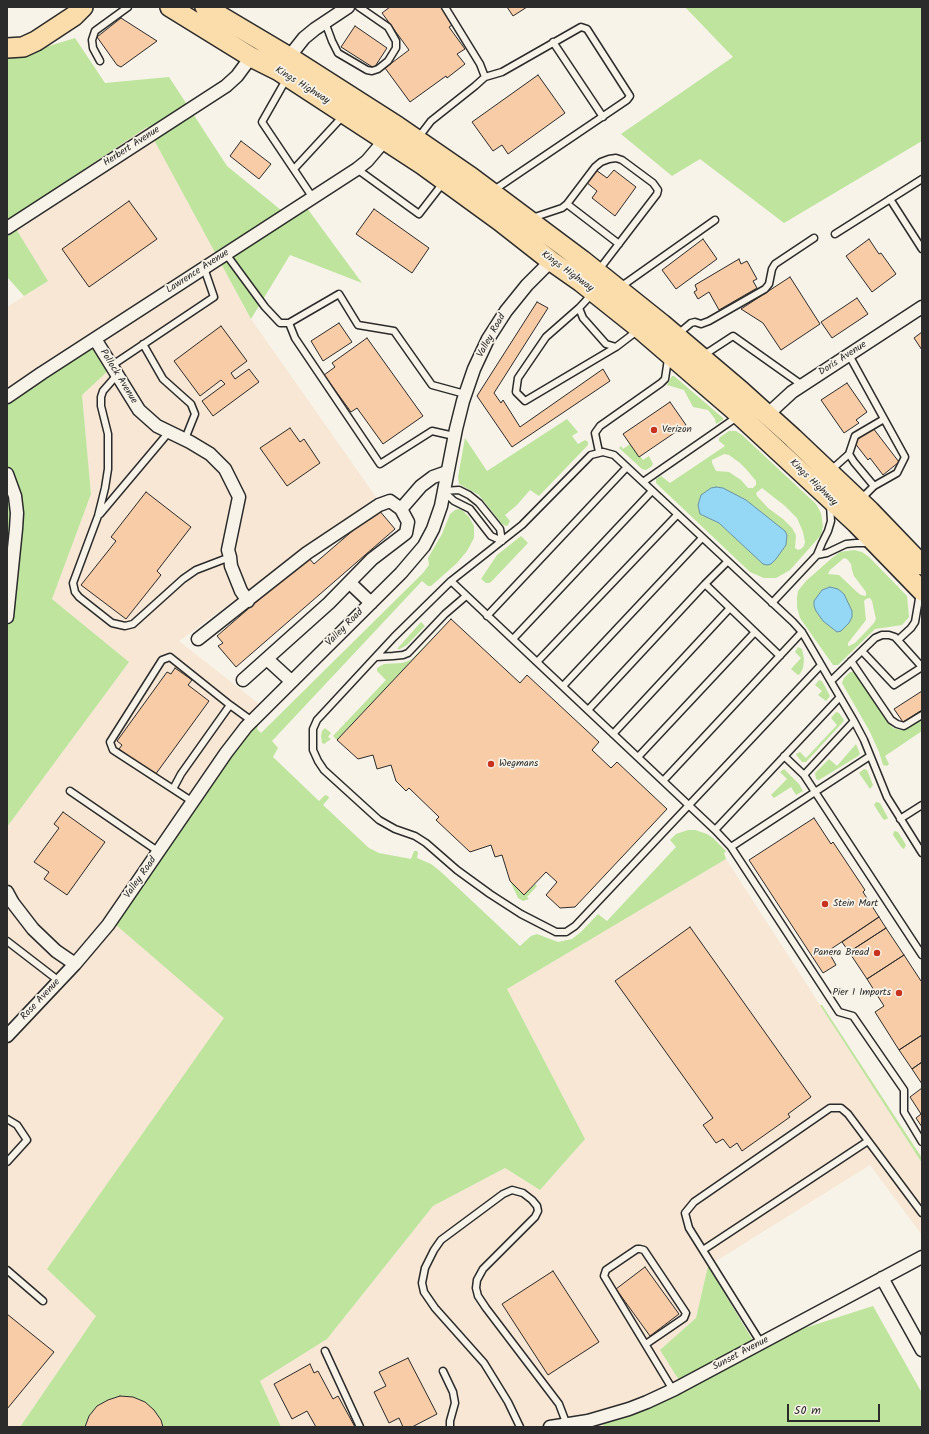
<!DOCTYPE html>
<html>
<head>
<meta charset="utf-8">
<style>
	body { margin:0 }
	#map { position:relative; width:929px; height:1434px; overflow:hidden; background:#f7f3e8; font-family:Kalam,sans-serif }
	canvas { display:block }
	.frame { position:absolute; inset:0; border:8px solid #2b2b2b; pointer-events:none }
	.scale { position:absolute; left:787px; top:1404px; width:93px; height:18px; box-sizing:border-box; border:2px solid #2b2b2b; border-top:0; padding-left:5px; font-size:12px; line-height:14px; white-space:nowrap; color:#2b2b2b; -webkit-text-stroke:3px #f7f3e8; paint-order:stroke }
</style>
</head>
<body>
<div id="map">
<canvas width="929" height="1434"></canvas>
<div class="frame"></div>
<div class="scale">50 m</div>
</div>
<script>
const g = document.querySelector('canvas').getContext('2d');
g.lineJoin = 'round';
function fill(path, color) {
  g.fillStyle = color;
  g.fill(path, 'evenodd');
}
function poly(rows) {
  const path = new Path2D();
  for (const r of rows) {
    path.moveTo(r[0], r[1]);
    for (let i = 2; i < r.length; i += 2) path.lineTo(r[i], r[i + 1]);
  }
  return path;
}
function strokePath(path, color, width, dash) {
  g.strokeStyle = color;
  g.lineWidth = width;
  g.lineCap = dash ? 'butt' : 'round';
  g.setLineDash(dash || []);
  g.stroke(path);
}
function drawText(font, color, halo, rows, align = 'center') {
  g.font = font + ' Kalam,sans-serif';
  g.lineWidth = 3.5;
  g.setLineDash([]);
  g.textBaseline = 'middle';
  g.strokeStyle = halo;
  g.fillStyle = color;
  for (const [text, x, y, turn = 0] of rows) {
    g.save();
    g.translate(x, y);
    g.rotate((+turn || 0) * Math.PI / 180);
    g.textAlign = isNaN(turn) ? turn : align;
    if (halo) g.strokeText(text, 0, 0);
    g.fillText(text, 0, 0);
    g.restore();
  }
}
fill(poly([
	[147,127,251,319,376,497,179,641,263,707,109,919,225,1018,47,1269,96,1316,20,1427,7,1427,7,827,129,662,52,599,91,494,82,395,109,370,7,397,7,307,48,281,10,219],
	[726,859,922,1163,922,1235,870,1165,708,1266,696,1318,660,1350,682,1385,597,1418,605,1427,281,1427,260,1381,327,1339,433,1206,505,1168,540,1190,585,1139,507,989]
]), '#f7e7d4');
fill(poly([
	[685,7,922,7,922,141,784,223,700,159,672,176,621,134,733,57],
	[75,38,105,83,169,77,227,166,287,215,304,204,362,283,290,255,251,319,147,127,10,219,48,281,24,296,7,277,7,59],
	[95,337,109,370,82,395,91,494,52,599,129,662,7,827,7,397],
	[672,376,674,376,723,418,723,420,716,424,715,419,708,410,693,407,684,390,667,385],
	[567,419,578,432,572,436,578,444,585,440,588,442,588,445,539,496,530,490,517,505,505,515,510,521,508,525,506,526,502,524,479,495,459,484,458,477,465,438,487,471],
	[729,431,736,431,742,435,816,504,821,513,823,526,821,535,790,570,776,578,764,578,750,572,656,483,656,479,661,476,670,483,725,446,719,441,719,438],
	[724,454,729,455,740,463,746,469,756,481,756,485,753,488,748,488,741,480,729,472,716,471,712,463,712,460],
	[762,488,785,506,797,518,803,532,805,542,804,546,801,549,798,550,795,548,796,535,792,528,783,519,768,508,757,496,756,493],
	[630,444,639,457,640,456,643,460,649,456,653,464,652,466,646,470,642,469,619,448,621,446,623,449],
	[458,509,462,510,469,517,474,526,474,538,467,551,457,563,431,586,428,586,422,581,272,741,278,748,273,757,319,801,325,795,328,796,329,798,323,805,369,848,379,853,411,859,414,851,417,851,418,853,417,858,431,864,440,871,520,946,531,936,537,934,558,942,572,939,581,932,598,914,607,921,676,847,670,840,676,834,688,830,695,830,707,834,713,838,726,851,724,853,726,859,507,989,585,1139,540,1190,505,1168,433,1206,327,1339,260,1381,281,1427,20,1427,96,1316,47,1269,224,1018,109,919,263,707,257,729,261,733,423,573,429,565,428,558,442,534,450,514,455,510],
	[521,536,528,543,491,582,489,583,486,583,481,579,497,555],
	[854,550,862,552,869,557,907,596,909,617,902,625,875,629,838,665,833,665,800,618,797,607,797,598,798,591,806,581,832,558,840,552],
	[844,558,847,559,851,564,852,570,854,576,866,592,866,596,861,595,857,592,839,575,828,574,830,570],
	[870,598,872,601,875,615,876,619,874,623,855,643,849,646,848,646,848,643,866,620,864,601,866,599],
	[451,619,337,740,333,736,386,680,377,671,377,668,384,664,402,663,411,660],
	[421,622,425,626,407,645,400,649,397,649],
	[798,647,802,649,804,659,803,668,800,674,798,675,791,669,801,658,795,652],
	[850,672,854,672,857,674,887,721,893,728,901,730,905,730,922,719,922,731,885,756,889,764,887,766,883,765,879,752,870,732,842,683,844,678],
	[819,680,822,681,830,696,826,701,818,695,822,691,815,685],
	[836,712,839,713,844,720,843,722,806,762,802,762,797,756,796,754,800,752,806,758,837,725,831,718],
	[325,728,331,733,328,737,331,739,324,744,322,743,321,736,322,731],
	[856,744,860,754,858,756,819,780,816,779,815,773,829,759,837,766],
	[784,769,799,784,803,791,796,795,791,787,774,798,771,795,787,779,780,772],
	[864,769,867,770,873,785,870,789,859,773],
	[876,802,880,803,887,816,888,818,885,820,883,819,874,805],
	[894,831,898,832,906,845,904,849,902,848,893,835],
	[510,881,524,895,535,884,537,886,527,897,529,899,523,901,518,898],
	[820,1005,822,1005,922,1158,922,1163],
	[708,1266,755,1344,873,1306,922,1393,922,1427,605,1427,597,1418,682,1385,660,1350,696,1318]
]), '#bee49e');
const water = poly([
	[716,487,723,488,746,500,785,531,787,535,786,545,776,559,771,564,767,565,763,564,719,523,700,514,698,505,701,495,711,488,716,487],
	[830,587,838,589,844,594,852,611,852,617,849,623,841,631,837,632,823,621,816,611,814,606,814,601,822,590,830,587]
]);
fill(water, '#94d8f6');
strokePath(water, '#6a93a5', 1);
const building = poly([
	[390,7,442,7,454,24,449,27,465,49,457,54,465,64,447,78,446,76,410,102,385,68,409,50,382,13,390,7],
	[507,7,527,7,513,16,507,7],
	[121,18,157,41,121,67,117,65,97,37,121,18],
	[355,26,387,48,374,68,341,47,355,26],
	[538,75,565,113,508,154,502,145,493,151,472,122,538,75],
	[241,141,271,164,259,179,230,156,241,141],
	[596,170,607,178,614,170,636,187,615,216,592,198,597,191,586,182,596,170],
	[129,201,157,239,89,287,62,249,129,201],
	[374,209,429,248,412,273,356,234,374,209],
	[703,239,717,259,676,289,662,270,703,239],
	[869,239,879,254,881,253,896,274,872,292,846,256,869,239],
	[739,259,741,264,747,261,757,279,753,281,757,288,719,310,709,292,698,299,694,292,697,290,695,285,739,259],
	[790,277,820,324,781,350,763,323,741,309,790,277],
	[857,298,868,314,832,338,821,322,857,298],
	[537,302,548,308,494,393,501,403,503,400,520,427,603,369,610,381,512,447,477,396,537,302],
	[339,323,352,342,323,361,311,341,339,323],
	[221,326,247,361,231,373,235,379,249,369,259,382,213,416,202,401,225,384,221,380,200,396,174,361,221,326],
	[922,332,922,350,914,338,922,332],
	[367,338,423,416,383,444,357,408,351,412,324,375,335,367,332,363,367,338],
	[847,383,867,412,856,420,859,423,844,433,821,400,847,383],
	[670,402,686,425,639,457,623,434,670,402],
	[290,428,300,442,304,439,320,463,287,486,260,448,290,428],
	[873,428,899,462,883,475,870,458,868,460,854,442,873,428],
	[146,492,191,527,157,571,161,575,126,619,81,585,116,541,111,537,146,492],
	[378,509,395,529,236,667,218,646,223,643,217,636,308,557,314,564,378,509],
	[451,619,520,683,527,675,599,742,592,750,611,768,617,762,667,809,575,907,560,908,546,895,557,882,546,872,524,895,510,881,502,855,495,857,491,845,470,852,436,820,439,817,409,788,406,791,396,781,391,765,377,769,373,755,358,759,337,740,451,619],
	[175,668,192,680,188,685,209,701,155,775,119,749,122,745,117,741,167,672,171,674,175,668],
	[922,691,922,710,903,722,894,709,922,691],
	[63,812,105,842,67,895,44,879,49,872,34,862,59,828,54,824,63,812],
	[814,818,831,844,833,842,865,890,863,892,879,917,828,951,836,965,823,973,749,860,814,818],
	[879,917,886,928,849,952,842,942,879,917],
	[690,927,811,1097,788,1114,790,1117,742,1151,737,1143,730,1148,723,1139,716,1143,703,1125,713,1118,615,981,690,927],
	[886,928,904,955,867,979,849,952,886,928],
	[904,955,921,981,922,980,922,1035,899,1050,875,1012,884,1006,867,979,904,955],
	[922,1035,922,1062,912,1069,899,1050,922,1035],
	[922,1062,922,1084,912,1069,922,1062],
	[922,1088,922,1127,916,1118,921,1114,910,1097,922,1088],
	[645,1267,679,1314,650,1336,616,1289,645,1267],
	[553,1271,599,1342,548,1375,502,1304,553,1271],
	[7,1314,54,1352,7,1409,7,1314],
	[408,1358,437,1414,412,1427,403,1427,399,1418,389,1423,374,1392,386,1386,379,1372,408,1358],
	[310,1364,314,1373,318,1371,333,1399,338,1396,355,1427,316,1427,307,1411,292,1419,274,1384,310,1364],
	[120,1396,133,1397,145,1402,154,1410,161,1420,163,1427,85,1427,89,1416,97,1406,108,1400,120,1396]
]);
fill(building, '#f8cca7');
strokePath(building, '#2b2b2b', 1);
const lane = poly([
	[325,22,332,41,338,53,367,70,372,71,378,69,388,61,396,48,396,41,388,27,359,7],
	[553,42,603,117],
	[100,61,93,48,92,40,95,31,128,7],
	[485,77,502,72,581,27,587,29,630,96,627,100,494,190],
	[287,78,262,122,313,198],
	[418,138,431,121,475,86,485,77,480,64,445,7],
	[294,169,343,116],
	[357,169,419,214,443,183],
	[890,199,922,249],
	[567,204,619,244],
	[532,218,562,208,567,204,595,167,601,162,609,159,616,158,622,160,653,183,658,190,657,194,598,271],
	[835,234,922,179],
	[226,254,265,307,280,323,289,323,339,294,358,325,394,331,432,385,465,394],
	[619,288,715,220],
	[593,293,579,308,546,337,518,378,516,392,525,401,616,347,637,331],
	[579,308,583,318,606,344,616,347],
	[289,323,295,338,380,464,432,431,454,436],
	[678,334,691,323,695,322,701,324,709,321,765,289,769,284,772,269,775,264,814,238],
	[143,344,163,379,191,404,195,414,185,439],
	[704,355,733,336,802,385],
	[849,355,905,457,897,473,874,486,860,500],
	[111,366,214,297,204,268],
	[117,375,103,391,101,397,101,406,108,434,108,469,105,488,98,516,73,583,75,592,79,597,112,623,125,626,133,624,183,579,196,570,230,557],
	[599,452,595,433,600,426,661,383,665,379,668,359],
	[849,454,855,436,884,419],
	[830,471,849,454,854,462,874,486],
	[643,482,737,417],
	[443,491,459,490,469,495,479,503,500,529,502,541],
	[443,491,454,501,470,509,491,536,502,541],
	[100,514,169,432],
	[817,555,827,553,846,544,856,543,870,543],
	[727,562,705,584,780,656],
	[451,581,394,637,317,720,313,729,313,750,318,761,324,770,379,820,395,829,415,836,426,843,457,870,490,894,521,914,556,932,566,932,575,926,821,665],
	[772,603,817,555,822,543,828,531,831,521,830,505],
	[487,616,627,467],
	[513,639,652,491],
	[898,640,911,628,915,622,920,593],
	[862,651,894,685,922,667],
	[376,657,393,656,403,655,408,653,445,614,466,596],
	[851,661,891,720,897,724,904,726,922,715],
	[537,662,677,515],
	[831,681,875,638,882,635,889,635,895,637,922,667],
	[563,686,702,538],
	[588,710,705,584],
	[613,734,730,608],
	[784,756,804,775,922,955],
	[638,757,755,632],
	[804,775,854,721],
	[663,781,802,632],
	[173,789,181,774,230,705,252,721],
	[70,791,159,852],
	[193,802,113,750,110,742,162,660,170,657,230,705],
	[900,819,922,805],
	[715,830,840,697],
	[731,847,870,756],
	[922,853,887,797,864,740,854,721,802,632,793,622,614,455,603,452,591,455,522,525,451,581,715,830,731,847,839,1012,853,1016,904,1090,904,1112,922,1142],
	[7,941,59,981],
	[7,1119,17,1125,27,1140,7,1162],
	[703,1250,868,1141],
	[7,1270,43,1301],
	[761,1343,689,1228,685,1213,694,1202,830,1108,841,1108,848,1114,922,1213],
	[646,1344,684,1318,686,1313,644,1250,640,1249,637,1249,606,1270,604,1276,673,1390],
	[325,1351,360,1427],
	[443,1371,453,1392,455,1403,450,1421,450,1427],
	[520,1427,508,1402,484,1363,435,1308,424,1292,422,1283,425,1268,434,1250,441,1240,503,1194,512,1190,523,1193,532,1200,537,1206,538,1211,535,1217,483,1269,477,1280,476,1288,478,1296,486,1308,559,1404,567,1425]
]);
const street = poly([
	[289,57,304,38,315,29,348,7],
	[7,228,226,86,237,76,251,57],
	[95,339,139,410,157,426,190,442,210,454,225,469,239,497,228,550,230,557,231,566,241,591,248,601],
	[7,397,42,373,357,169,367,161,384,141],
	[767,415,792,392,922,307],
	[7,474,15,496,17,513,16,529,7,617],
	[350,583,371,603],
	[198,639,307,553,379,505,390,501,401,509,421,486,433,477,447,472],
	[267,659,291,681],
	[243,680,329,603,372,559,406,533,408,522,401,509],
	[7,892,13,903,33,929,56,951,75,964],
	[7,1036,75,964,108,925,226,753,246,727,401,573,424,546,433,529,441,506,456,429,463,401,474,369,488,339,506,311,527,285,551,261],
	[882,1278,922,1350],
	[550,1427,588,1421,629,1409,647,1402,675,1389,922,1257]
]);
const primary = poly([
	[170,7,251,57,279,71,423,165,500,221,551,261,581,282,640,329,733,409,856,523,922,591],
	[205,7,289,57,397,126,471,177,582,260,662,324,741,391,793,438,870,511,922,565],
	[7,48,23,47,36,41,74,16,83,7]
]);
strokePath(lane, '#2b2b2b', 9);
strokePath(street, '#2b2b2b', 15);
strokePath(primary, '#2b2b2b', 22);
strokePath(lane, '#f7f3e8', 6);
strokePath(street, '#f7f3e8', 12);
strokePath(primary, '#fbddab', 19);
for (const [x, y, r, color] of [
	[654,430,4,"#c8321e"],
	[491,764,4,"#c8321e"],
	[825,904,4,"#c8321e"],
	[877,953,4,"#c8321e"],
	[899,993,4,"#c8321e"]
]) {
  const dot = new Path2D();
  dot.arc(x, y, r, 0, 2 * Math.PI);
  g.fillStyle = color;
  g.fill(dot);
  strokePath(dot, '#f7f3e8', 1.5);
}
drawText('10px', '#2b2b2b', '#f7f3e8', [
	["Kings Highway",302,86,32],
	["Herbert Avenue",132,147,-33],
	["Lawrence Avenue",198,272,-33],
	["Kings Highway",567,272,36],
	["Valley Road",492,336,-61],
	["Doris Avenue",843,359,-33],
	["Pollock Avenue",118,377,58],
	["Kings Highway",813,483,44],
	["Valley Road",345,628,-45],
	["Valley Road",141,878,-55],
	["Rose Avenue",41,1000,-47],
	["Sunset Avenue",741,1354,-28]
]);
drawText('10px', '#2b2b2b', '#f7f3e8', [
	["Verizon",662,430],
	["Wegmans",499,764],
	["Stein Mart",833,904],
	["Panera Bread",869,953,"right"],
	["Pier 1 Imports",891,993,"right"]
], 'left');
</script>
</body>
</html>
